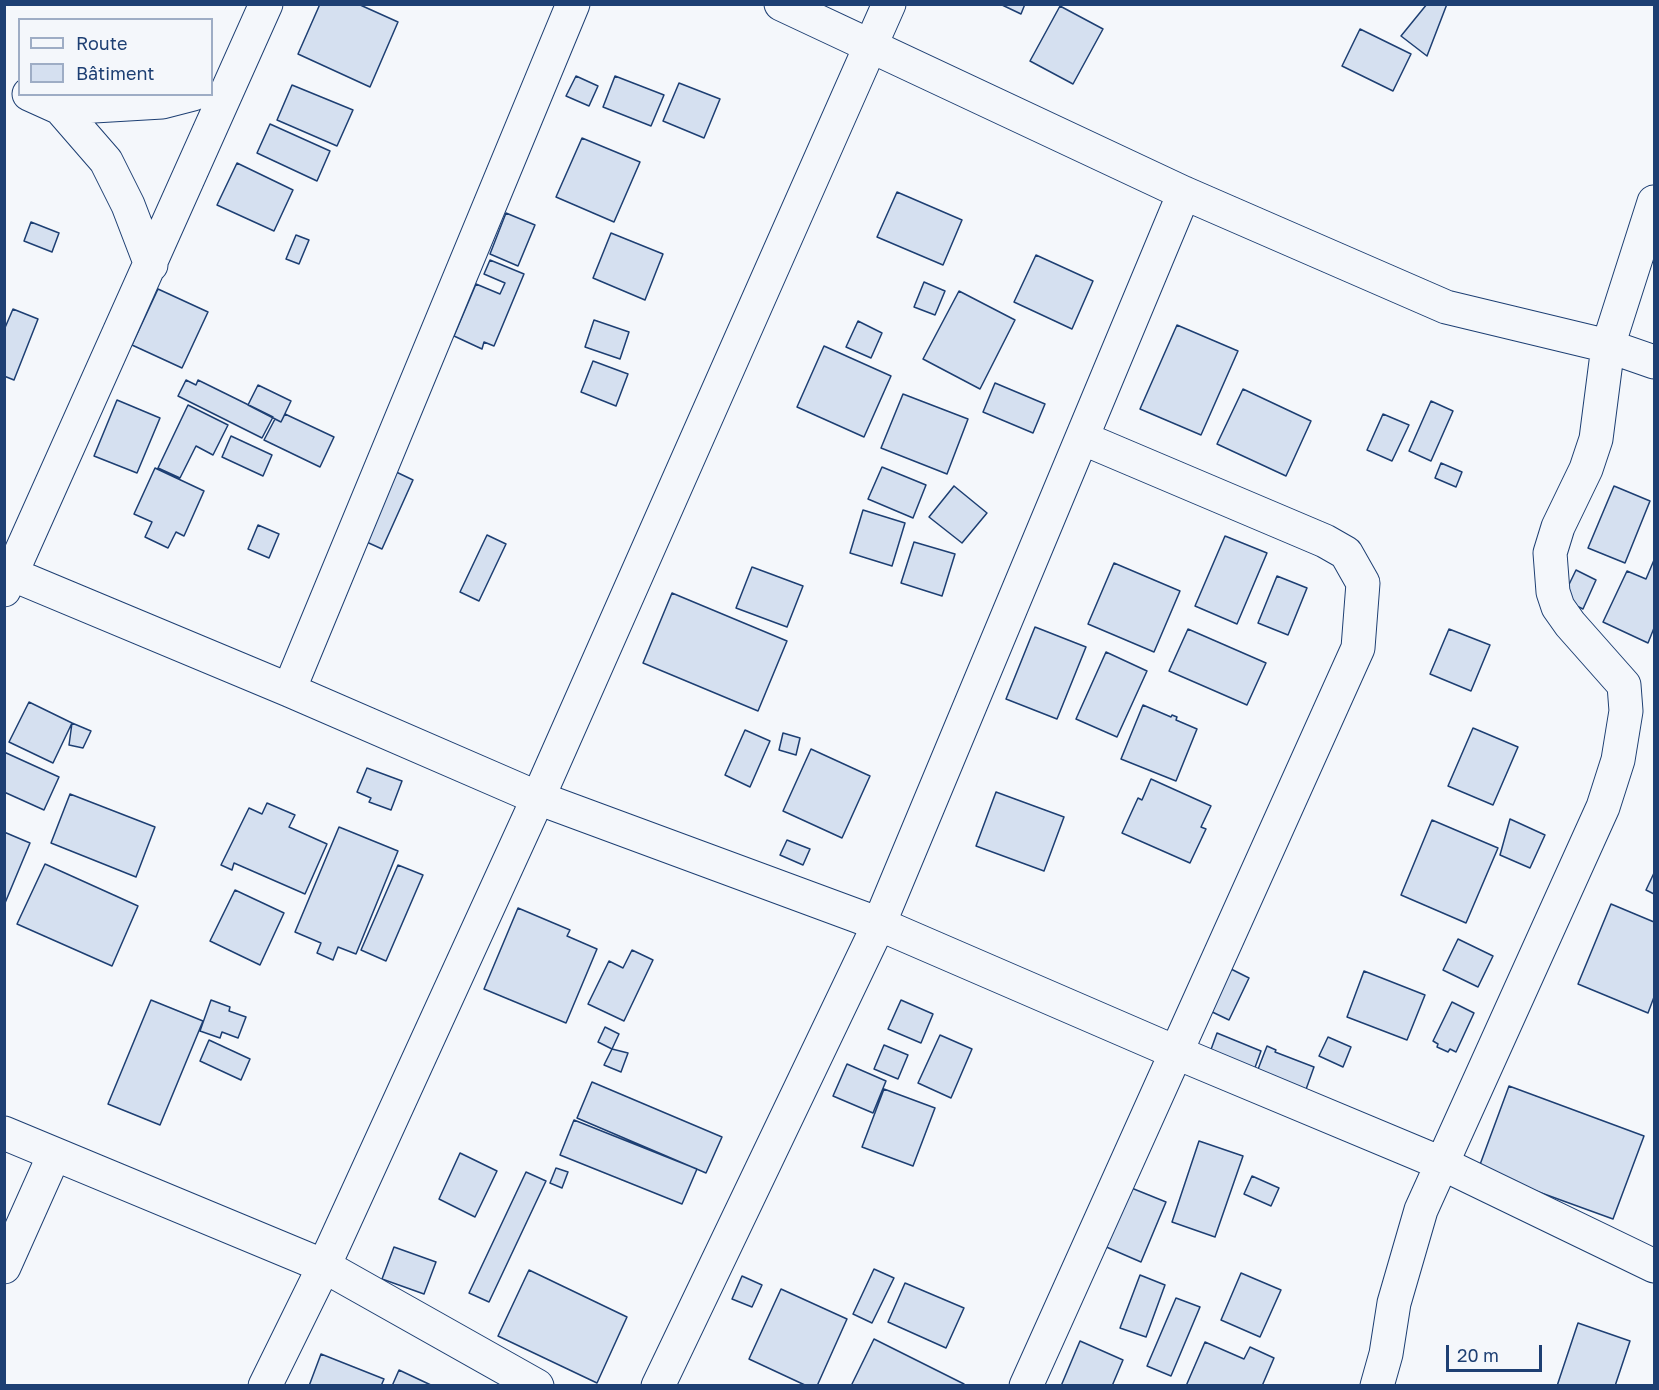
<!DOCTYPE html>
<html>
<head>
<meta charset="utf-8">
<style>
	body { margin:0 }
	#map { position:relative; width:1659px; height:1390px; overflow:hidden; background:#f4f7fb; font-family:"Golos Text",sans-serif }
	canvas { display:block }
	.frame { position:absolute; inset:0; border:6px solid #1d3f73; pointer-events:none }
	.legend { position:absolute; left:18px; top:18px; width:195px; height:78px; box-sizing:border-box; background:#f4f7fb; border:2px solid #9eadc5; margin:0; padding:8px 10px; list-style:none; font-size:18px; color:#1d3f73 }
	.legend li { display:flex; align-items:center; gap:12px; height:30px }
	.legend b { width:30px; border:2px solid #9eadc5 }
	.scale { position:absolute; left:1446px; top:1345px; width:96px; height:27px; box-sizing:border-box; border:3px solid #1d3f73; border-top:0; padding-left:8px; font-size:18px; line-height:21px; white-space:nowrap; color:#1d3f73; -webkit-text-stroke:4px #f4f7fb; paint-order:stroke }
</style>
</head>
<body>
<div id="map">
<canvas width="1659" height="1390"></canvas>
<div class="frame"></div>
<ul class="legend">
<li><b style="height:8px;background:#f4f7fb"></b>Route</li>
<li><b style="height:16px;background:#d5e0f0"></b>Bâtiment</li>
</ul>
<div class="scale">20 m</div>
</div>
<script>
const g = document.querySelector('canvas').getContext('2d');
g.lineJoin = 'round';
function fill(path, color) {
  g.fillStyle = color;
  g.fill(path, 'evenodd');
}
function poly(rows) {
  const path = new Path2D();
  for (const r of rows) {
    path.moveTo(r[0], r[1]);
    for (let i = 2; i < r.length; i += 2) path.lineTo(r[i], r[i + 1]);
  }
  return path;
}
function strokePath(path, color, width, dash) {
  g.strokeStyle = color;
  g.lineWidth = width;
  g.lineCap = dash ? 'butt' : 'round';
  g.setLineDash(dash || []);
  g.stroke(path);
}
const building = poly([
	[320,4,358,4,398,22,370,87,298,54,320,4],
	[1000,4,1025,4,1021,14,1000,4],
	[1427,4,1447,4,1427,56,1401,36,1427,4],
	[1060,6,1103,29,1073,84,1030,61,1060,6],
	[1360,29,1411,54,1393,91,1342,66,1360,29],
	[576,76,598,86,589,106,566,96,576,76],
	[615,76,664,95,651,126,603,107,615,76],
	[679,83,720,99,704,138,663,121,679,83],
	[292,85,353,110,337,146,277,120,292,85],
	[270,124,330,151,317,181,257,153,270,124],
	[582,138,640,162,614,222,556,197,582,138],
	[237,163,293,190,274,231,217,205,237,163],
	[897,192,962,220,943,265,877,237,897,192],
	[506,213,535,225,518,266,490,254,506,213],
	[31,222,59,233,52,252,24,241,31,222],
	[611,233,663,254,645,300,593,278,611,233],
	[296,235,309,240,299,264,286,259,296,235],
	[1036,255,1093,281,1072,329,1014,302,1036,255],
	[490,260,524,274,494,346,484,342,482,349,454,336,476,284,500,294,505,283,484,274,490,260],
	[924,282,945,291,935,315,914,307,924,282],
	[158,289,208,312,182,368,132,345,158,289],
	[959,291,1015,320,980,389,923,359,959,291],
	[13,309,38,319,14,380,4,376,4,330,13,309],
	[594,320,629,332,620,359,585,347,594,320],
	[858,321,882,333,871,358,846,347,858,321],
	[1177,325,1238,351,1201,435,1140,409,1177,325],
	[824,346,891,376,864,437,797,407,824,346],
	[593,361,628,374,616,406,581,392,593,361],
	[186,380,196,385,198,380,273,417,262,438,178,396,186,380],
	[995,383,1045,404,1033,433,983,412,995,383],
	[258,385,291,401,281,422,248,405,258,385],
	[1243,389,1311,421,1286,476,1217,444,1243,389],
	[903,394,968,419,947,474,881,448,903,394],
	[117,400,160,418,137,473,94,456,117,400],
	[1431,401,1453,411,1431,461,1409,451,1431,401],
	[188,405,228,425,213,455,196,446,180,478,158,468,188,405],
	[285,414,334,437,320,467,264,440,275,419,281,422,285,414],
	[1383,414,1409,425,1392,461,1367,450,1383,414],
	[231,436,272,455,263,476,222,457,231,436],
	[1441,463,1462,472,1456,487,1435,478,1441,463],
	[882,467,926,485,913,518,868,499,882,467],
	[155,468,204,491,184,536,176,532,168,548,145,537,152,522,134,514,155,468],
	[392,470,413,480,382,549,360,539,392,470],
	[954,486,987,513,962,543,929,517,954,486],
	[1614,486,1650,501,1625,563,1588,548,1614,486],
	[863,510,905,523,892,566,850,553,863,510],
	[258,525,279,534,269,558,248,549,258,525],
	[487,535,506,544,479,601,460,592,487,535],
	[1225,536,1267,553,1237,624,1195,606,1225,536],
	[914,542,955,554,942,596,901,583,914,542],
	[1654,560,1654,628,1648,643,1603,622,1627,571,1646,579,1654,560],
	[1114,563,1180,591,1154,652,1088,624,1114,563],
	[752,567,803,586,787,627,736,608,752,567],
	[1576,570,1596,580,1583,609,1562,599,1576,570],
	[1277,576,1307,588,1288,635,1258,623,1277,576],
	[672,593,787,641,758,711,643,663,672,593],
	[1035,627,1086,647,1057,719,1006,699,1035,627],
	[1188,629,1266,663,1247,705,1169,671,1188,629],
	[1449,629,1490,645,1471,691,1430,674,1449,629],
	[1106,652,1147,671,1117,737,1076,719,1106,652],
	[29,702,72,723,53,763,9,742,29,702],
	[1143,705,1171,717,1172,715,1177,717,1176,720,1197,729,1176,781,1121,759,1143,705],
	[72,723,91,731,83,748,69,745,72,723],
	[1473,728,1518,747,1493,805,1448,786,1473,728],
	[745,730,770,741,750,787,725,775,745,730],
	[783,733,800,738,796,755,779,750,783,733],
	[811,749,870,776,842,838,783,811,811,749],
	[4,752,59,777,44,810,4,792,4,752],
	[367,768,402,781,391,810,369,802,371,798,357,792,367,768],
	[1151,779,1211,806,1201,827,1206,829,1190,863,1122,833,1138,798,1142,800,1151,779],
	[996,792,1064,817,1044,871,976,846,996,792],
	[70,794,155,827,136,877,51,843,70,794],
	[267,803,295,815,289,827,327,844,305,894,234,863,232,870,221,865,249,808,262,814,267,803],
	[1510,819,1545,835,1530,868,1500,855,1510,819],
	[1432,820,1498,848,1466,923,1401,895,1432,820],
	[339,827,398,851,356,954,338,947,333,960,317,953,321,943,295,932,339,827],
	[4,832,30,843,5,903,4,903,4,832],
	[787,840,810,849,803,865,780,855,787,840],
	[45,864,138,906,112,966,17,924,45,864],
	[398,865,423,875,386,961,361,950,398,865],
	[1654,873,1654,894,1646,890,1654,873],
	[235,890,284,913,260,965,210,941,235,890],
	[1611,904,1654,922,1654,997,1648,1013,1578,984,1611,904],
	[518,908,570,930,567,936,597,949,566,1023,484,989,518,908],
	[1458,939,1493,956,1478,987,1443,970,1458,939],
	[632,950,653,960,624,1021,588,1004,609,961,623,968,632,950],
	[1227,967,1249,978,1229,1020,1206,1009,1227,967],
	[1364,971,1425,995,1407,1040,1347,1017,1364,971],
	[151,1000,203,1021,160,1125,108,1104,151,1000],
	[211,1000,230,1007,229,1011,246,1017,238,1038,222,1032,220,1038,200,1031,211,1000],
	[901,1000,933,1014,921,1043,888,1029,901,1000],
	[1452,1002,1474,1013,1456,1052,1450,1049,1448,1052,1437,1047,1438,1044,1433,1041,1452,1002],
	[605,1027,619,1034,612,1049,598,1042,605,1027],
	[1217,1033,1261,1051,1253,1073,1209,1055,1217,1033],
	[940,1035,972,1049,951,1098,918,1083,940,1035],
	[1328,1037,1351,1047,1343,1067,1319,1056,1328,1037],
	[209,1040,250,1059,241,1080,200,1061,209,1040],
	[884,1045,908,1055,898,1079,874,1069,884,1045],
	[1267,1046,1276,1050,1275,1052,1314,1067,1304,1095,1255,1077,1267,1046],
	[612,1049,628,1053,621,1072,604,1065,612,1049],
	[847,1064,886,1081,873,1113,833,1096,847,1064],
	[592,1082,722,1137,706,1173,577,1118,592,1082],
	[1509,1086,1644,1136,1613,1219,1478,1170,1509,1086],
	[884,1089,935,1108,913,1166,862,1147,884,1089],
	[574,1120,697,1169,682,1204,560,1155,574,1120],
	[1199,1141,1243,1156,1215,1237,1172,1222,1199,1141],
	[460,1153,497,1171,475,1217,439,1199,460,1153],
	[556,1168,568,1172,562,1188,550,1183,556,1168],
	[526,1172,546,1181,489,1302,469,1293,526,1172],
	[1252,1176,1279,1188,1271,1206,1244,1194,1252,1176],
	[1129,1187,1166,1202,1141,1262,1104,1246,1129,1187],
	[394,1247,436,1262,424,1294,382,1279,394,1247],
	[874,1269,894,1278,872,1323,853,1314,874,1269],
	[529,1270,627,1317,597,1383,498,1336,529,1270],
	[1241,1273,1281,1290,1260,1337,1221,1320,1241,1273],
	[1140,1275,1165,1285,1146,1337,1120,1328,1140,1275],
	[742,1276,762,1285,752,1307,732,1299,742,1276],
	[905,1283,964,1308,946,1348,888,1322,905,1283],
	[781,1289,847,1319,817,1386,807,1386,749,1359,781,1289],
	[1176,1298,1200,1307,1171,1376,1147,1366,1176,1298],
	[1578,1323,1630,1341,1615,1386,1557,1386,1578,1323],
	[874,1339,964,1384,963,1386,851,1386,874,1339],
	[1080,1341,1123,1360,1112,1386,1061,1386,1080,1341],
	[1205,1342,1244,1359,1250,1347,1274,1358,1262,1386,1186,1386,1205,1342],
	[321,1354,384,1379,381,1386,309,1386,321,1354],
	[399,1370,433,1386,392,1386,399,1370]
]);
fill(building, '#d5e0f0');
strokePath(building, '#1d3f73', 1.5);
const minor = poly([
	[781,4,1184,193,1446,307,1608,346,1654,362],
	[29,94,60,108,106,161,128,205,151,265],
	[60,108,162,102,193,94],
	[4,571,289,690,538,798,879,924,1175,1052,1443,1164,1654,1266],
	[4,590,266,4],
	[289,690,573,4],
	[4,1133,324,1266,537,1386],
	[4,1267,54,1155],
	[658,1386,879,924,1184,193],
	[1026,1386,1358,648,1363,583,1346,553,1325,541,1082,438],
	[1377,1386,1386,1354,1394,1303,1421,1210,1603,807,1618,760,1626,711,1624,685,1570,624,1558,607,1553,592,1550,553,1558,527,1586,469,1596,439,1608,346,1654,202]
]);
const major = poly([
	[265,1386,324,1266,538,798,889,4]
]);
strokePath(minor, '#1d3f73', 35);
strokePath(major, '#1d3f73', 35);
strokePath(minor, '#f4f7fb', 33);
strokePath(major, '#f4f7fb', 33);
</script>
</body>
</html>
